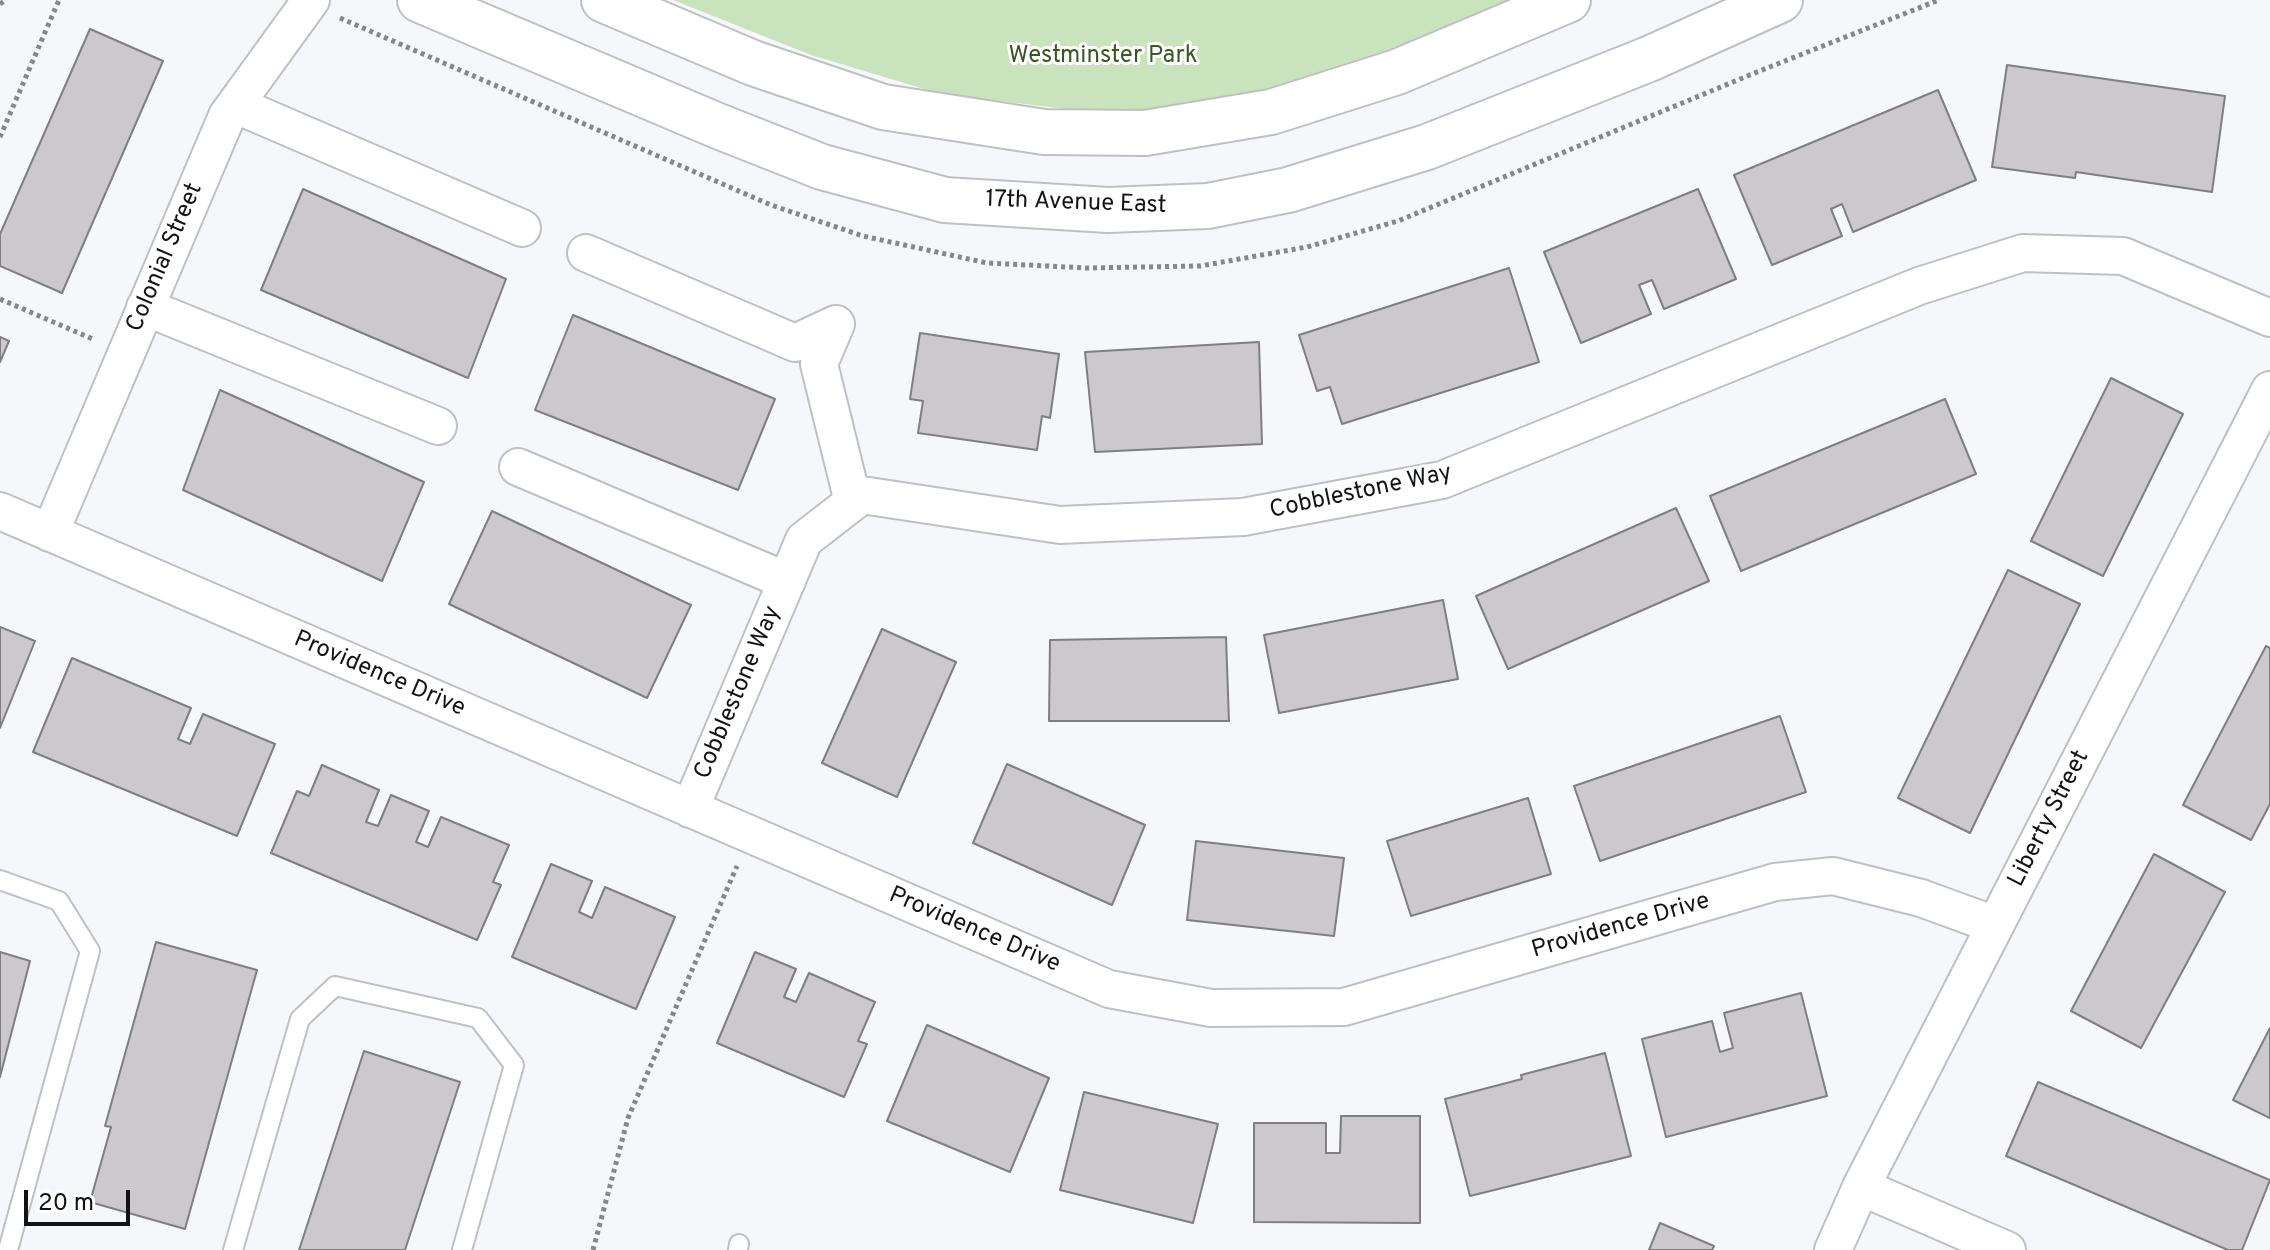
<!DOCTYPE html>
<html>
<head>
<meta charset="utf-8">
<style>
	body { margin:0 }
	#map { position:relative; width:2270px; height:1250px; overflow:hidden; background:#f5f7fb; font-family:Overpass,sans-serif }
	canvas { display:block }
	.scale { position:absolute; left:24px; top:1190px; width:106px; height:36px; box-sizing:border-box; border:4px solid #121314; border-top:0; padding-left:10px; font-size:24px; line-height:28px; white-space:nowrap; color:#121314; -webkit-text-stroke:6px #fff; paint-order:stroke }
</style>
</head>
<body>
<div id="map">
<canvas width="2270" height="1250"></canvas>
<div class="scale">20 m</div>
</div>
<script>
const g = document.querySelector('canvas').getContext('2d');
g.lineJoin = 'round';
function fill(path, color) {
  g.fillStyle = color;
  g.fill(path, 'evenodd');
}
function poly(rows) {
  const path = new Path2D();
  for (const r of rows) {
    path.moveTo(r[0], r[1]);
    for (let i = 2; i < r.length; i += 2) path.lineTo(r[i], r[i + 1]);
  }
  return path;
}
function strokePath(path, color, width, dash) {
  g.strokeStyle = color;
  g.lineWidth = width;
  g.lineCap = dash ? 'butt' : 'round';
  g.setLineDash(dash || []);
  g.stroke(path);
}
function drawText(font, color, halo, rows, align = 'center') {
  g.font = font + ' Overpass,sans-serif';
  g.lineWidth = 6;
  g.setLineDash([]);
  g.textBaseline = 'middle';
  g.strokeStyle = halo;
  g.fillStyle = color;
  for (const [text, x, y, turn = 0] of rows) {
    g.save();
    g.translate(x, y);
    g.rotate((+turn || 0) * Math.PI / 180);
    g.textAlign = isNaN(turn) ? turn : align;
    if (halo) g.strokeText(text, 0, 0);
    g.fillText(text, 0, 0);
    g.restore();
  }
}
fill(poly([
	[673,0,1533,0,1403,55,1244,99,1108,114,941,94,811,55]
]), '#c9e3bd');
const building = poly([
	[90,29,163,61,62,293,0,266,0,234,90,29],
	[2007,65,2225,96,2212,192,2076,172,2075,178,1992,167,2007,65],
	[1938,90,1976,180,1853,232,1842,204,1831,209,1842,236,1772,265,1734,175,1938,90],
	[303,189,506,279,468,378,261,290,303,189],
	[1698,189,1736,279,1664,309,1652,280,1639,285,1651,314,1581,343,1544,252,1698,189],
	[1509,268,1539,362,1342,424,1330,387,1317,391,1299,335,1509,268],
	[573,315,775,399,738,490,535,410,573,315],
	[920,333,1059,354,1050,418,1042,416,1037,450,918,433,923,401,910,399,920,333],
	[0,337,9,341,0,362,0,337],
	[1259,342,1262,444,1095,452,1085,352,1259,342],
	[2111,378,2183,414,2103,576,2031,541,2111,378],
	[220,390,424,482,382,581,183,490,220,390],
	[1945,399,1976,474,1741,571,1710,496,1945,399],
	[1676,508,1709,581,1508,669,1476,596,1676,508],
	[492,511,691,605,647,698,449,604,492,511],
	[2008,570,2080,604,1970,833,1898,798,2008,570],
	[1443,600,1458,679,1279,713,1264,635,1443,600],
	[0,627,35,641,0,728,0,627],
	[882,629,956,662,897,797,822,763,882,629],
	[1226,637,1229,721,1049,721,1050,640,1226,637],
	[2266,646,2270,648,2270,804,2251,840,2183,805,2266,646],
	[72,658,191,708,178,739,190,744,203,714,275,744,237,836,33,752,72,658],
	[1780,716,1806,792,1600,861,1574,786,1780,716],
	[1007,764,1145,825,1112,905,973,843,1007,764],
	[322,765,379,790,366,822,378,826,391,795,429,811,416,842,428,847,441,817,509,845,493,882,501,885,477,940,271,853,297,791,309,796,322,765],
	[1528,798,1551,874,1411,916,1387,841,1528,798],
	[1196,841,1344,858,1334,936,1187,920,1196,841],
	[2154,854,2225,892,2141,1048,2071,1011,2154,854],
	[551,864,592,881,579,912,592,918,605,887,675,917,636,1009,512,957,551,864],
	[156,942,257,970,185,1229,90,1202,111,1127,105,1126,156,942],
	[0,952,30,961,0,1077,0,952],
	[755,952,796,969,784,997,796,1002,809,973,875,1002,858,1041,867,1044,844,1097,717,1043,755,952],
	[1801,993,1827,1096,1666,1137,1642,1039,1712,1021,1720,1052,1733,1048,1724,1013,1801,993],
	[927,1025,1049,1078,1010,1172,887,1121,927,1025],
	[2270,1028,2270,1118,2233,1100,2270,1028],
	[364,1051,460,1082,405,1250,299,1250,364,1051],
	[1605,1053,1631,1156,1470,1196,1445,1099,1522,1079,1521,1075,1605,1053],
	[2038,1082,2270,1180,2242,1250,2228,1250,2006,1156,2038,1082],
	[1084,1092,1218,1124,1193,1223,1060,1190,1084,1092],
	[1341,1116,1420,1116,1420,1223,1254,1222,1254,1123,1326,1123,1326,1153,1340,1153,1341,1116],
	[1660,1223,1714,1246,1712,1250,1649,1250,1660,1223]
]);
fill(building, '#cbc9cd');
strokePath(building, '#7f7e81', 2);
const lane = poly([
	[0,880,59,901,90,951,8,1250],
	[233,1250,300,1019,335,986,478,1018,514,1065,462,1250],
	[738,1250,739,1244]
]);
const street = poly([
	[236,105,522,228],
	[586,253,795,343,836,324,819,364,853,502],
	[145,307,438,426],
	[518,467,787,581],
	[0,511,1109,989,1211,1008,1344,1007,1775,882,1833,876,1921,898,1995,925],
	[50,533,227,116,311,0],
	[690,809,804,540,862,495,1060,525,1243,517,1442,480,1919,286,2023,253,2123,256,2270,318],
	[1861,1187,2007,1250],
	[1833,1250,1861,1187,2270,390]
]);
const secondary = poly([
	[420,0,718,126,822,167,945,200,1108,210,1208,206,1288,190,1427,147,1649,59,1780,0],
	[604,0,753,63,883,107,1044,132,1145,133,1271,112,1397,72,1568,0]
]);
strokePath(lane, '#bec1c4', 22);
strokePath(street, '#bec1c4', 40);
strokePath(secondary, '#bec1c4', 48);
strokePath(poly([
	[0,4,6,0],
	[340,18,771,205,863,236,987,263,1087,268,1200,266,1307,247,1398,221,1757,72,1939,0],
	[0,137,59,0],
	[0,299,95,340],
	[593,1250,628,1118,737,866]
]), '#86878a', 5, [4, 4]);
strokePath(lane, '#fff', 18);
strokePath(street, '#fff', 36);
strokePath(secondary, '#fff', 44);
drawText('24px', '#355a1f', '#fff', [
	["Westminster Park",1103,57]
]);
drawText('24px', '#121314', '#fff', [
	["17th Avenue East",1076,204,2],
	["Colonial Street",166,258,-67],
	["Cobblestone Way",1361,493,-12],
	["Providence Drive",379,675,23],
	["Cobblestone Way",739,693,-67],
	["Liberty Street",2050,819,-63],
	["Providence Drive",1621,927,-16],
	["Providence Drive",974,931,23]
]);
</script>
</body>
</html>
